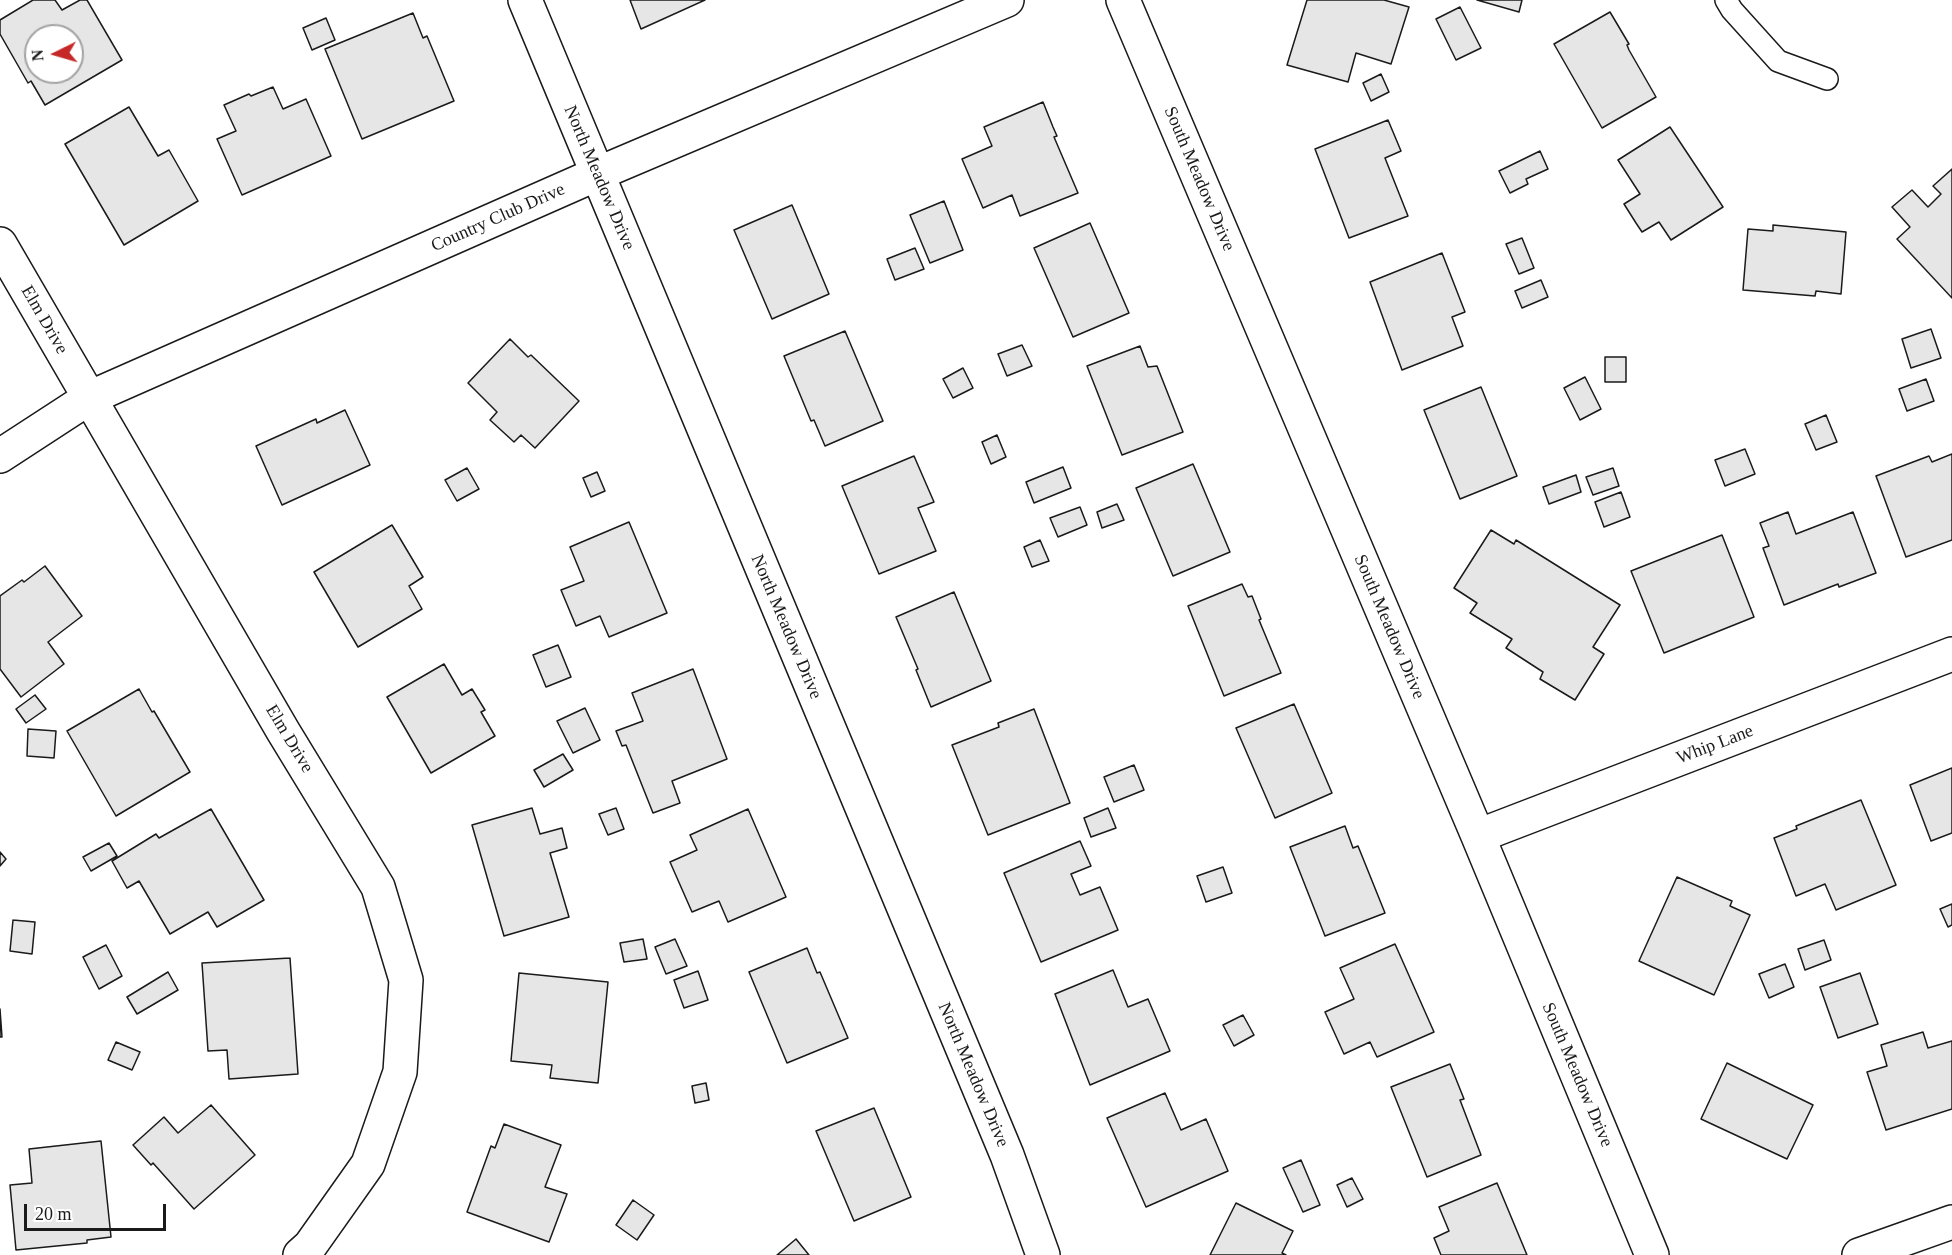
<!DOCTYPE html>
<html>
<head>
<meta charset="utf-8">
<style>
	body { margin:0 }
	#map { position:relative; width:1952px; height:1255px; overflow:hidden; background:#fff; font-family:Georgia,serif }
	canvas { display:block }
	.north { position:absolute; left:24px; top:24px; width:60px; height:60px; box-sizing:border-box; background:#fff; border:2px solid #a3a3a3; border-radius:50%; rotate:265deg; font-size:16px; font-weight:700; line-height:24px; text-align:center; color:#1a1a1a }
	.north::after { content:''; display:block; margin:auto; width:21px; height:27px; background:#c62828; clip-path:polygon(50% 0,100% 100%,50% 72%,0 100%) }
	.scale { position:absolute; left:24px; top:1204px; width:142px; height:27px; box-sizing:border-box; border:3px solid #1a1a1a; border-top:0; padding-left:8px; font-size:18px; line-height:21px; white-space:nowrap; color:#1a1a1a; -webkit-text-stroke:4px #fff; paint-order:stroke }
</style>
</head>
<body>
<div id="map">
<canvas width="1952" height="1255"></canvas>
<div class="north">N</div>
<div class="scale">20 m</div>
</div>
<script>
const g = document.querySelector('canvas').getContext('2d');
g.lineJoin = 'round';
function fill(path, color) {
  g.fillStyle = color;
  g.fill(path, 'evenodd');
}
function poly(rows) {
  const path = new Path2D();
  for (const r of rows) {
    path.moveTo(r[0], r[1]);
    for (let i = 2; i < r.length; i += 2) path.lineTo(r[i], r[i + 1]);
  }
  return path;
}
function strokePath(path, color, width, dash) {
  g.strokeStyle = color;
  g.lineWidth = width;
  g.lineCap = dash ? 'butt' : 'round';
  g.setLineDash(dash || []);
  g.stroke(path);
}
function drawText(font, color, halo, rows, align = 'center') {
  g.font = font + ' Georgia,serif';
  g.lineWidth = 4.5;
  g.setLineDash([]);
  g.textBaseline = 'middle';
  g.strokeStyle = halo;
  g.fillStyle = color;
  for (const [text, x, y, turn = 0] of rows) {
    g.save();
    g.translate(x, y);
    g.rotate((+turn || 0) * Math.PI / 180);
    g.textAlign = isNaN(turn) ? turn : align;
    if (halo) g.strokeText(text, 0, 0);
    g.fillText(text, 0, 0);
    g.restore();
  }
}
const building = poly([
	[33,0,55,0,62,10,80,0,87,0,122,60,45,105,31,81,28,83,0,34,0,20,33,0],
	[36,36,72,36,72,72,36,72,36,36],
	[630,0,705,0,641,29,630,0],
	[1307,0,1384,0,1409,7,1391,64,1356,53,1348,82,1287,65,1307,0],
	[1477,0,1522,0,1519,12,1477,0],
	[1460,7,1481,48,1456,60,1436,19,1460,7],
	[1610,12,1629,44,1627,45,1629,50,1656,97,1602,128,1554,44,1610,12],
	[413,13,423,38,427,36,454,101,362,139,325,49,413,13],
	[326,18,335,40,312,50,303,28,326,18],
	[1381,74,1389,92,1371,101,1363,83,1381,74],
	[273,87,283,109,306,99,331,156,242,195,217,139,236,131,224,105,249,94,251,96,273,87],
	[1043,102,1053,127,1057,136,1054,137,1078,193,1020,216,1012,195,983,208,962,159,992,146,984,127,1043,102],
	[129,107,158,156,169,150,198,201,124,245,65,144,129,107],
	[1388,120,1401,151,1385,158,1408,216,1349,238,1315,149,1388,120],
	[1670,127,1723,207,1671,240,1659,222,1642,232,1636,223,1624,204,1640,194,1618,160,1670,127],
	[1540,151,1548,169,1526,179,1528,184,1510,193,1499,171,1540,151],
	[1952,169,1952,298,1897,239,1910,227,1892,207,1912,190,1928,207,1941,194,1933,186,1952,169],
	[944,201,963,250,930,263,910,215,944,201],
	[792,205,829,294,772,319,734,230,792,205],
	[1090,223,1129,313,1073,337,1034,248,1090,223],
	[1773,225,1846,232,1841,294,1816,291,1815,296,1743,290,1748,229,1773,231,1773,225],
	[1522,238,1534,268,1519,274,1506,244,1522,238],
	[915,248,924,269,895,280,887,259,915,248],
	[1442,253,1465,312,1452,317,1463,346,1402,370,1370,282,1442,253],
	[1541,280,1548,297,1522,308,1515,291,1541,280],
	[1931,329,1941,358,1911,368,1902,339,1931,329],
	[845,331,883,421,825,446,814,420,811,421,784,356,845,331],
	[510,339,528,357,531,355,579,401,535,448,521,435,514,442,490,420,497,412,468,383,510,339],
	[1022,345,1032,366,1007,376,998,354,1022,345],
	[1140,346,1148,367,1157,366,1183,432,1122,455,1087,366,1140,346],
	[1605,357,1626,357,1626,382,1605,382,1605,357],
	[963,368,973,388,953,398,943,379,963,368],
	[1585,377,1601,409,1580,420,1564,388,1585,377],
	[1926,379,1934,401,1907,411,1899,389,1926,379],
	[1481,387,1517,476,1460,499,1424,410,1481,387],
	[345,410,370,465,282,505,256,446,316,419,317,423,345,410],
	[1826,415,1837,442,1816,450,1805,424,1826,415],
	[997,435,1006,457,991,464,982,442,997,435],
	[1745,449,1755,474,1725,486,1715,460,1745,449],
	[1952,454,1952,540,1906,557,1876,476,1929,456,1932,462,1952,454],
	[914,456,934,502,918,508,936,551,879,574,842,486,914,456],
	[1193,464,1230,552,1173,576,1136,488,1193,464],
	[1063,467,1071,488,1034,503,1026,482,1063,467],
	[467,468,479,489,457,501,445,480,467,468],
	[1613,468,1619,486,1593,495,1586,477,1613,468],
	[597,472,605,491,591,497,583,478,597,472],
	[1576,475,1581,492,1549,504,1543,487,1576,475],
	[1621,492,1630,517,1604,527,1595,502,1621,492],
	[1117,504,1124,520,1102,528,1097,512,1117,504],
	[1080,507,1087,525,1058,537,1050,518,1080,507],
	[1788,512,1796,534,1853,512,1876,573,1839,587,1838,584,1784,605,1763,548,1769,546,1760,523,1788,512],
	[629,522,667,613,609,637,600,616,576,626,561,590,584,581,570,547,629,522],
	[392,525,423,577,409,586,422,609,358,647,314,572,392,525],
	[1491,530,1514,544,1516,540,1620,605,1593,647,1604,654,1575,700,1540,679,1543,672,1506,648,1512,639,1470,613,1477,603,1454,588,1491,530],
	[1722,535,1754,617,1664,653,1631,571,1722,535],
	[1040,540,1049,561,1032,567,1024,547,1040,540],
	[45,566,82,616,48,642,64,664,21,697,0,669,0,596,22,580,24,582,45,566],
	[1242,584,1248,597,1252,596,1261,619,1259,620,1281,673,1224,696,1188,606,1242,584],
	[954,592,991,681,931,707,916,670,918,669,896,617,954,592],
	[558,645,571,677,546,687,533,655,558,645],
	[444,664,462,695,472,689,485,710,481,712,495,736,431,773,387,697,444,664],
	[693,669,727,759,672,781,680,803,653,813,626,745,622,746,616,731,643,721,632,693,693,669],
	[139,689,152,712,154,711,190,772,116,816,67,731,139,689],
	[35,695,46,709,26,723,16,709,35,695],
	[1294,704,1332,793,1275,818,1236,728,1294,704],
	[585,708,600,740,573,753,557,721,585,708],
	[1034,709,1070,803,988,835,952,745,999,727,998,723,1034,709],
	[28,729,56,731,54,758,27,756,28,729],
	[563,754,573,770,544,787,534,770,563,754],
	[1134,765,1144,790,1114,802,1104,777,1134,765],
	[1952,768,1952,833,1931,841,1910,785,1952,768],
	[1861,800,1896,885,1836,910,1825,884,1796,896,1774,838,1797,829,1796,826,1861,800],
	[532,808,540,834,562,828,567,848,550,853,569,917,504,936,472,825,532,808],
	[616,808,624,829,608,835,599,814,616,808],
	[1108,808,1116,828,1091,837,1084,818,1108,808],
	[211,809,264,900,217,927,208,912,170,934,139,881,127,888,112,861,156,834,159,838,211,809],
	[748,809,786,897,728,922,719,901,692,912,670,862,697,850,690,835,748,809],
	[1345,826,1353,848,1358,846,1385,913,1325,936,1290,847,1345,826],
	[1080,841,1091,866,1071,874,1080,895,1100,887,1118,930,1041,962,1004,873,1080,841],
	[109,843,117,856,91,871,83,857,109,843],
	[0,852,6,859,0,866,0,852],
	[1223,867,1232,893,1206,902,1197,876,1223,867],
	[1677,877,1732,901,1730,906,1750,915,1714,995,1639,961,1677,877],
	[1952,904,1952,925,1948,927,1940,909,1952,904],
	[13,920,35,922,32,954,10,951,13,920],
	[643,939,647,959,624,962,620,943,643,939],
	[675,939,687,966,666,974,655,947,675,939],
	[1824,940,1831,960,1805,970,1798,949,1824,940],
	[1395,944,1434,1032,1377,1057,1370,1042,1344,1054,1325,1012,1354,999,1340,968,1395,944],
	[106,945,122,976,99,989,83,957,106,945],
	[807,948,817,973,820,972,848,1038,787,1063,749,972,807,948],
	[290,958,298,1074,229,1079,227,1050,208,1051,202,963,290,958],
	[1785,964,1794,987,1769,998,1759,974,1785,964],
	[1113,970,1128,1007,1148,999,1170,1051,1090,1085,1055,994,1113,970],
	[698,971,708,1000,684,1008,674,980,698,971],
	[168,972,178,990,137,1014,127,997,168,972],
	[519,973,608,982,598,1083,550,1078,552,1065,511,1061,519,973],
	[1860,973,1878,1024,1838,1038,1820,987,1860,973],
	[0,1009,2,1037,0,1037,0,1009],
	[1243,1015,1254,1035,1234,1046,1223,1025,1243,1015],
	[1923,1032,1928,1048,1952,1041,1952,1109,1886,1130,1867,1072,1887,1066,1881,1045,1923,1032],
	[116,1042,140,1052,132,1070,108,1060,116,1042],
	[1727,1063,1813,1105,1787,1159,1701,1119,1727,1063],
	[1450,1064,1464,1099,1460,1100,1481,1155,1427,1177,1391,1087,1450,1064],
	[706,1083,709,1100,695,1103,692,1086,706,1083],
	[1165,1093,1181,1130,1206,1119,1228,1171,1146,1207,1107,1118,1165,1093],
	[211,1105,255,1155,194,1209,153,1163,151,1165,133,1145,164,1117,178,1133,211,1105],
	[874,1108,911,1197,854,1221,816,1131,874,1108],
	[504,1124,561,1145,545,1187,567,1194,549,1242,467,1212,491,1146,495,1148,504,1124],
	[101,1141,111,1237,87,1240,87,1243,16,1250,10,1185,32,1183,29,1149,101,1141],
	[1301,1160,1320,1205,1303,1212,1283,1168,1301,1160],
	[1352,1178,1363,1199,1347,1207,1337,1185,1352,1178],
	[1497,1183,1527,1255,1441,1255,1434,1238,1449,1231,1439,1207,1497,1183],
	[633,1200,654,1215,637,1240,616,1225,633,1200],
	[1236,1203,1293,1231,1282,1253,1286,1255,1210,1255,1236,1203],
	[796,1239,809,1255,777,1255,796,1239]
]);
fill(building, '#e6e6e6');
strokePath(building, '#1a1a1a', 1.5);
const lane = poly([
	[1726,0,1732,10,1778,61,1827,79]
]);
const street = poly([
	[525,0,1007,1155,1043,1255],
	[1123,0,1478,836,1652,1255],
	[0,244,283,731,378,887,406,980,400,1072,368,1164,310,1246,300,1255],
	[0,456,89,398,597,174,1007,0],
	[1478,836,1952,654],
	[1859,1255,1952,1222]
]);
strokePath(lane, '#1a1a1a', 24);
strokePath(street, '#1a1a1a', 36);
strokePath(lane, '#fff', 21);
strokePath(street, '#fff', 33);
drawText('18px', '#1a1a1a', '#fff', [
	["North Meadow Drive",599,178,67],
	["South Meadow Drive",1199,179,67],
	["Country Club Drive",498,218,-24],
	["Elm Drive",44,320,60],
	["North Meadow Drive",786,627,67],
	["South Meadow Drive",1389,627,67],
	["Elm Drive",289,739,59],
	["Whip Lane",1715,745,-21],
	["North Meadow Drive",973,1075,67],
	["South Meadow Drive",1577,1075,67]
]);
</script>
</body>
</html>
